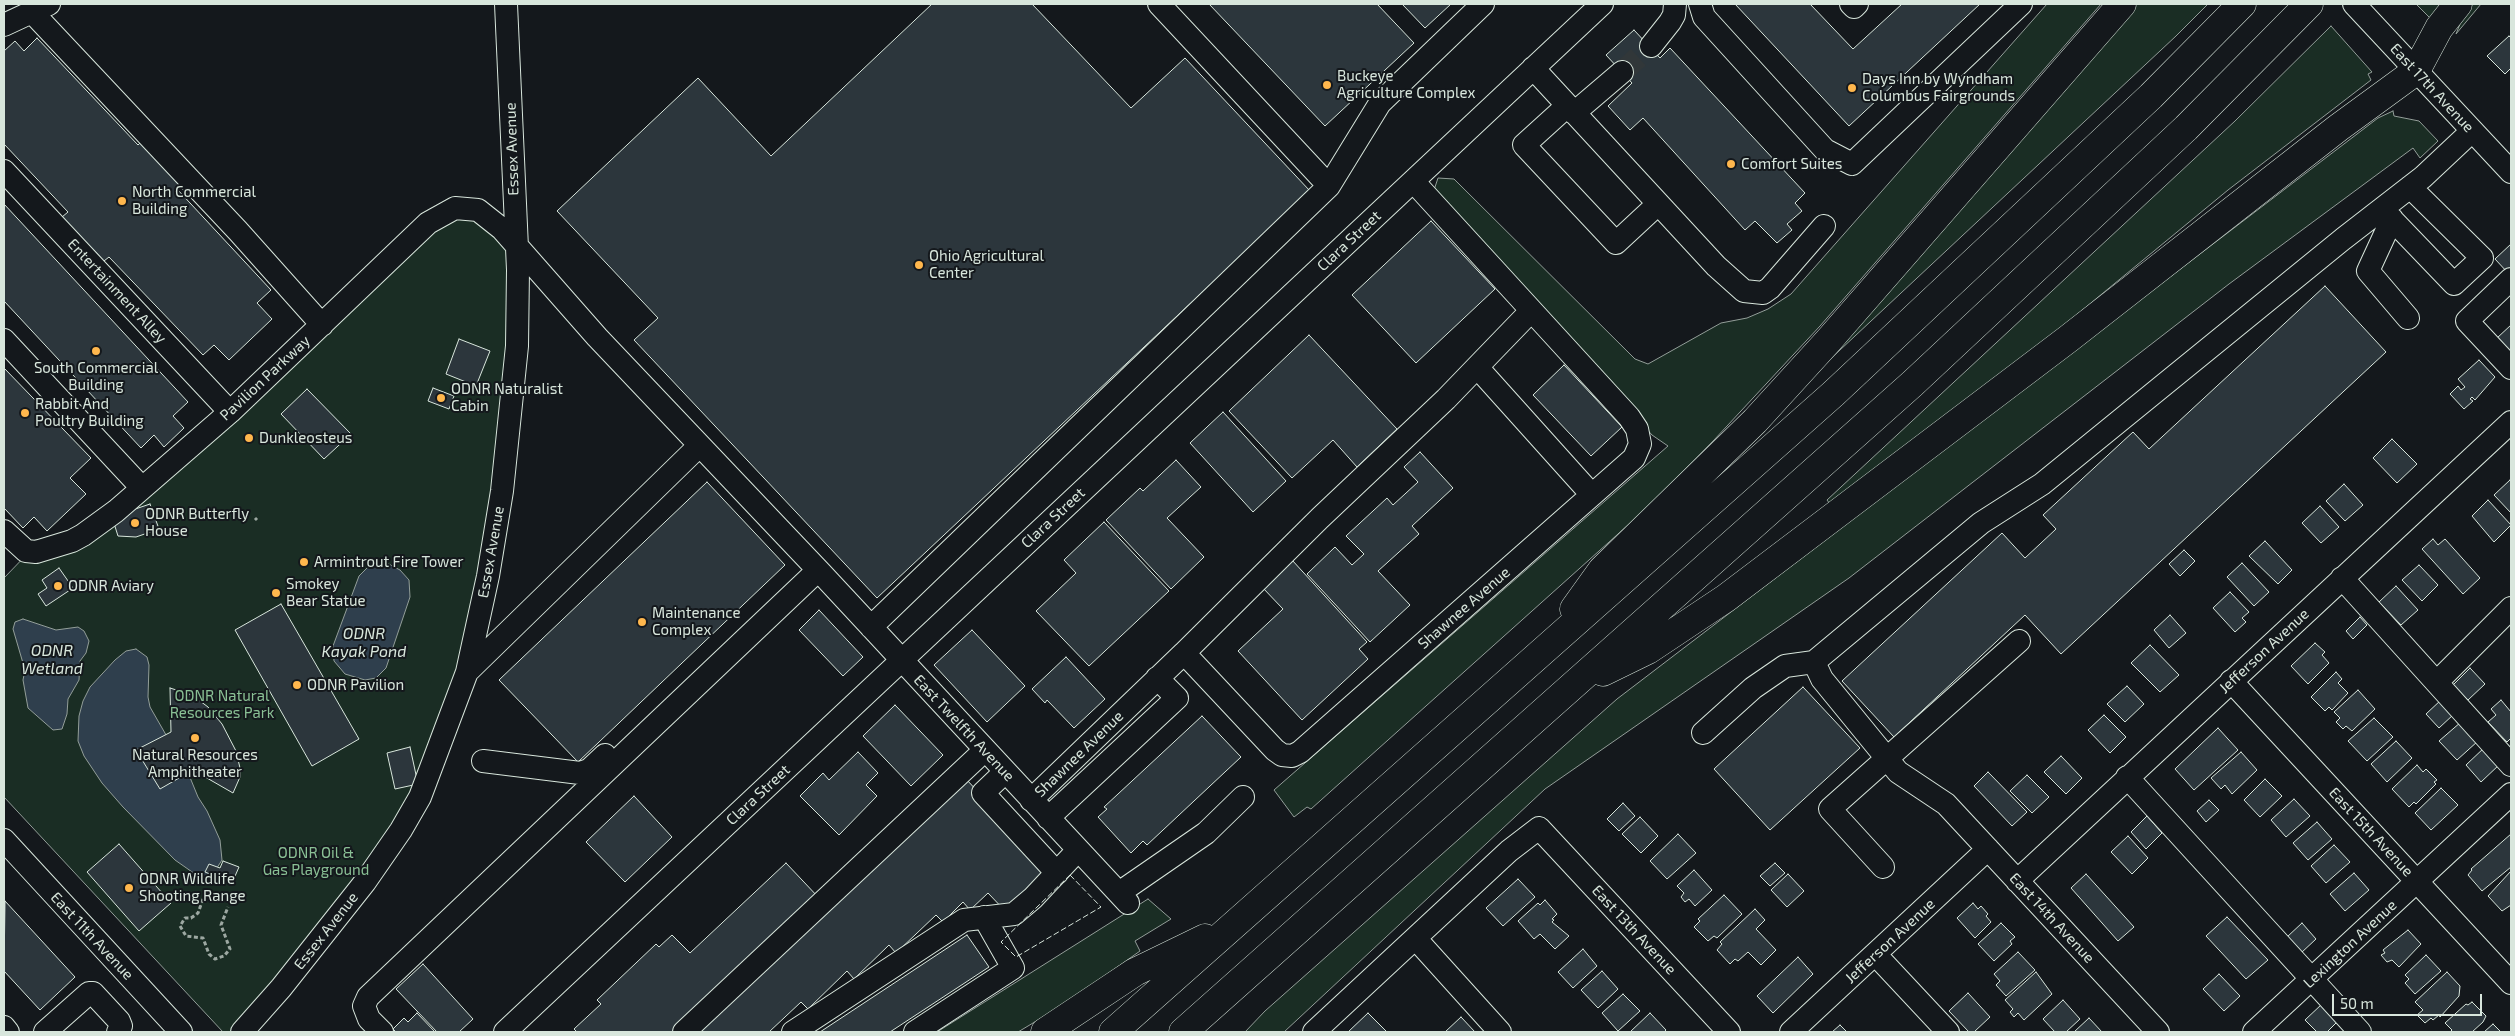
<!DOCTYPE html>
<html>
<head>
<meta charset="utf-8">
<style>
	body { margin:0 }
	#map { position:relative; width:2515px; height:1036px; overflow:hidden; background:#14181c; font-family:"Exo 2",sans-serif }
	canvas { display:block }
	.frame { position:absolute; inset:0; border:5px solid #d8e6dc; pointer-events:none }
	.scale { position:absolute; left:2332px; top:994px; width:150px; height:22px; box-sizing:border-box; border:2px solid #d8e6dc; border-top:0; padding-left:6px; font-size:15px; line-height:18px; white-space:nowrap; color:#d8e6dc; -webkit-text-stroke:4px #14181c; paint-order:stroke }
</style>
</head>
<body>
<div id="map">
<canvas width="2515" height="1036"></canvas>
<div class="frame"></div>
<div class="scale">50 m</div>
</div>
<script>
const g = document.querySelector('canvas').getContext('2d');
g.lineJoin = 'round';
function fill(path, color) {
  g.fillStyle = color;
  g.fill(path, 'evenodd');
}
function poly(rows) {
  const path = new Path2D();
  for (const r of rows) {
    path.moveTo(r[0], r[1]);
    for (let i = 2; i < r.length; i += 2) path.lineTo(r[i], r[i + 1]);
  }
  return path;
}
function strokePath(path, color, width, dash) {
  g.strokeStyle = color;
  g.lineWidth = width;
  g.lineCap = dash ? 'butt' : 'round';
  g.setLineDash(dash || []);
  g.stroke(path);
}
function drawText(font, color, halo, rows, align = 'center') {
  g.font = font + ' "Exo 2",sans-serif';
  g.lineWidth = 4;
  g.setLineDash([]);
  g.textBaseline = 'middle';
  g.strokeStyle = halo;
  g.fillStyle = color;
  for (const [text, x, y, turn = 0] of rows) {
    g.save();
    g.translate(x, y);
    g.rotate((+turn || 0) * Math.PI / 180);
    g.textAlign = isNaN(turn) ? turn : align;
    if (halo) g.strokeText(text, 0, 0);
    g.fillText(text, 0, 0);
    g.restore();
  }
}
const green = poly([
	[2047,4,2101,4,1820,326,1714,440,1647,508,1311,809,1307,807,1294,817,1274,790,1668,446,1652,435,1434,190,1438,178,1454,179,1635,359,1648,364,1721,323,1747,318,1768,309,1791,294,2047,4],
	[2135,4,2208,4,2176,36,1794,393,2135,4],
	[2416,4,2441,4,2430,18,2416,4],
	[2473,4,2481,4,2456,34,2464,14,2473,4],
	[2331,26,2372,72,2368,74,2371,80,2228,190,2057,331,1830,504,1827,500,2235,121,2331,26],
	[2393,111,2394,116,2419,121,2438,141,2420,158,2413,148,2229,284,1849,578,1545,789,1284,1032,1245,1032,1265,1011,1617,699,2378,118,2393,111],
	[455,208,515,244,488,576,420,797,242,1032,223,1032,4,797,4,578,30,551,57,547,455,208],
	[1148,899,1171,919,1135,941,1140,951,1068,1002,1018,1032,937,1032,1148,899]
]);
fill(green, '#1a2d24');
strokePath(green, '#939e99', 1);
const water = poly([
	[385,562,400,570,409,580,410,597,386,668,376,678,365,680,345,674,334,661,333,646,359,576,371,564,385,562],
	[23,619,56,630,78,627,84,631,89,641,86,653,80,661,79,680,68,699,67,714,62,729,53,730,28,708,23,680,25,670,13,629,15,622,23,619],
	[136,649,147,657,149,665,148,697,150,707,189,775,198,797,207,811,220,840,222,860,213,874,205,881,175,860,123,807,102,783,84,756,78,741,79,716,83,701,90,687,115,660,126,651,136,649]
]);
fill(water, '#2f3f4d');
strokePath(water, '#939e99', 1);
const building = poly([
	[932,4,1032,4,1131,108,1185,58,1310,191,877,598,634,340,658,318,557,211,698,78,771,156,932,4],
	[1209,4,1377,4,1414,43,1325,126,1209,4],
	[1402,4,1451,4,1425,28,1402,4],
	[1735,4,1810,4,1853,49,1902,4,1980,4,1849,126,1735,4],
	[1634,30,1660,58,1670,48,1805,193,1795,203,1802,211,1787,224,1792,230,1777,243,1755,221,1745,230,1643,118,1630,130,1608,106,1632,83,1606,55,1634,30],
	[2509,36,2511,38,2511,68,2505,74,2487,56,2509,36],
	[37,38,138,145,142,141,182,184,177,189,271,290,257,303,272,319,229,360,214,345,203,355,109,257,104,261,62,217,68,212,4,144,4,51,15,41,24,51,37,38],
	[4,204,188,402,173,416,184,428,164,447,154,435,141,448,4,301,4,204],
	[1431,221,1495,289,1416,363,1352,295,1431,221],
	[2511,244,2511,270,2508,273,2495,259,2511,244],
	[2325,286,2386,352,2061,654,2025,615,1894,737,1842,681,2002,533,2025,558,2056,529,2043,515,2133,432,2149,449,2325,286],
	[2511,325,2511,351,2510,352,2497,338,2511,325],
	[1309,335,1397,429,1357,467,1333,440,1292,478,1229,411,1309,335],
	[459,339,490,351,476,386,446,374,459,339],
	[2479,360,2495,377,2475,400,2472,397,2470,399,2473,401,2464,409,2450,394,2458,386,2461,390,2465,387,2458,379,2479,360],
	[1564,365,1622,427,1591,456,1533,395,1564,365],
	[4,368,91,458,70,478,86,494,47,531,34,517,23,528,4,508,4,368],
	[433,388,454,396,449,409,428,401,433,388],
	[307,389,351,434,324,459,281,414,307,389],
	[1223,412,1286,481,1253,512,1190,443,1223,412],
	[2392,439,2417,464,2397,483,2373,458,2392,439],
	[1420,452,1453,488,1412,526,1419,534,1378,571,1410,605,1370,642,1307,574,1335,547,1352,565,1364,554,1346,536,1387,498,1393,505,1418,482,1404,467,1420,452],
	[1176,460,1201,487,1167,518,1204,557,1171,589,1106,520,1140,488,1143,491,1176,460],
	[2510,480,2511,482,2511,513,2494,495,2510,480],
	[707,482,785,565,578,762,499,680,707,482],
	[2344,484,2363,505,2345,521,2326,501,2344,484],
	[2488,500,2511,525,2494,542,2472,516,2488,500],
	[150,504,159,529,136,537,118,536,112,517,150,504],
	[2320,506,2339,527,2321,543,2302,523,2320,506],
	[1104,522,1169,591,1089,666,1036,611,1076,573,1064,560,1104,522],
	[2433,539,2438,545,2445,539,2480,578,2463,594,2422,549,2433,539],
	[2265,541,2292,570,2278,584,2249,556,2265,541],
	[2184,550,2195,561,2180,576,2169,564,2184,550],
	[1292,560,1367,642,1359,649,1368,659,1302,720,1238,651,1283,609,1262,587,1292,560],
	[2242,563,2269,592,2254,606,2227,577,2242,563],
	[2419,565,2438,585,2422,601,2402,580,2419,565],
	[59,568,73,588,46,606,38,594,47,588,42,580,59,568],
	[2396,586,2418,610,2401,625,2379,602,2396,586],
	[2230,592,2249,612,2242,618,2246,622,2235,632,2213,608,2230,592],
	[281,604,359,739,312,766,235,630,281,604],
	[819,610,863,657,843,676,799,630,819,610],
	[2170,615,2186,633,2169,648,2154,630,2170,615],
	[2360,617,2367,625,2353,639,2346,631,2360,617],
	[972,630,1025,686,987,722,934,665,972,630],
	[2315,643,2325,652,2322,655,2329,663,2308,684,2291,666,2315,643],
	[2150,645,2179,675,2160,692,2131,663,2150,645],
	[1066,657,1105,699,1074,728,1047,700,1045,703,1032,689,1066,657],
	[2470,668,2485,684,2468,700,2453,685,2470,668],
	[2336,672,2342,679,2338,683,2348,693,2332,710,2329,707,2325,711,2311,697,2336,672],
	[2127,686,2144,704,2125,722,2107,704,2127,686],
	[1803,687,1860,748,1770,830,1714,769,1803,687],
	[170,688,192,695,208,707,222,724,236,751,240,768,240,777,233,793,193,770,160,789,136,750,171,732,170,688],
	[2358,690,2375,709,2352,731,2346,726,2343,729,2336,722,2340,718,2334,712,2358,690],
	[2441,700,2454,714,2439,728,2426,714,2441,700],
	[2501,700,2511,712,2511,738,2507,742,2488,722,2496,715,2491,709,2501,700],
	[895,705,943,755,911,786,863,736,895,705],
	[2104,715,2126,737,2110,753,2088,730,2104,715],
	[1202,716,1241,757,1147,845,1143,841,1131,853,1098,817,1107,809,1104,807,1202,716],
	[2374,718,2393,737,2367,761,2348,741,2374,718],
	[2461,722,2478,741,2457,760,2439,741,2461,722],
	[2218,728,2238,750,2194,790,2175,769,2218,728],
	[2396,741,2412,758,2387,782,2371,764,2396,741],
	[410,747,418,784,395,789,387,753,410,747],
	[2485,747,2500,764,2481,782,2466,765,2485,747],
	[858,752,878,773,866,785,877,796,839,835,800,796,823,773,829,780,858,752],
	[2241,752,2257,770,2232,794,2225,785,2221,789,2211,778,2241,752],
	[2061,756,2082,778,2066,794,2044,772,2061,756],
	[2417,765,2423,772,2426,769,2437,780,2434,782,2436,784,2416,804,2414,802,2409,807,2392,789,2417,765],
	[1988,772,2027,812,2012,826,1974,786,1988,772],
	[2027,775,2049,797,2032,813,2010,791,2027,775],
	[966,779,1053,872,1008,914,988,893,970,910,963,902,943,922,936,915,896,953,889,945,854,979,847,971,808,1009,801,1002,769,1032,699,1032,966,779],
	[2265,779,2282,796,2260,817,2244,800,2265,779],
	[2441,788,2458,805,2431,830,2415,813,2441,788],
	[634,796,672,837,625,882,586,842,634,796],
	[2294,799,2310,816,2286,837,2271,820,2294,799],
	[2209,800,2219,810,2206,822,2197,811,2209,800],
	[1623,803,1635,816,1619,831,1607,819,1623,803],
	[2147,816,2162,833,2146,849,2131,832,2147,816],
	[1640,817,1658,836,1641,853,1622,834,1640,817],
	[2317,822,2332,839,2308,860,2293,843,2317,822],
	[1678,834,1696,853,1667,879,1650,861,1678,834],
	[2511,834,2511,867,2482,891,2468,875,2472,870,2471,869,2511,834],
	[2128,836,2148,858,2132,874,2111,852,2128,836],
	[119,844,171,903,139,931,87,872,119,844],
	[2334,845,2350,862,2326,883,2311,866,2334,845],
	[223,861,239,867,232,883,205,872,209,864,220,868,223,861],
	[786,863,819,898,677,1032,577,1032,574,1029,601,1004,597,1000,656,944,659,947,672,935,690,953,786,863],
	[1775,863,1785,873,1770,886,1760,876,1775,863],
	[1694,870,1712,890,1695,906,1689,899,1685,902,1681,897,1684,893,1677,886,1694,870],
	[2511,871,2511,905,2502,911,2488,896,2511,871],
	[2354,873,2369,890,2345,911,2330,894,2354,873],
	[1788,874,1804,891,1787,907,1771,890,1788,874],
	[2086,874,2134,927,2118,941,2071,888,2086,874],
	[1518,879,1535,897,1503,926,1486,908,1518,879],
	[1724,895,1742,914,1717,938,1714,936,1708,941,1694,927,1700,921,1698,919,1724,895],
	[1545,900,1557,914,1552,919,1554,920,1552,922,1569,936,1555,949,1540,934,1534,939,1518,921,1538,903,1540,905,1545,900],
	[5,901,75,977,40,1010,4,971,5,901],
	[1973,903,1978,909,1981,906,1988,914,1986,916,1991,922,1975,938,1957,918,1973,903],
	[1755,909,1765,920,1756,929,1776,950,1761,965,1748,952,1738,961,1735,959,1730,964,1717,950,1722,944,1720,942,1755,909],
	[2227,917,2268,960,2246,979,2206,936,2227,917],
	[2001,923,2015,937,2010,941,2012,944,1994,961,1978,944,2001,923],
	[2302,923,2316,939,2301,953,2287,937,2302,923],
	[2408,930,2421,944,2399,967,2392,960,2387,962,2381,955,2385,953,2383,950,2408,930],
	[967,935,989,967,890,1032,820,1032,967,935],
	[1583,949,1597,966,1573,988,1558,972,1583,949],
	[2018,952,2035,970,2006,996,1996,985,2000,981,1994,974,2018,952],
	[2426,955,2441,971,2415,994,2405,983,2409,979,2405,975,2426,955],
	[1798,957,1813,974,1773,1013,1757,996,1798,957],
	[423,964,473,1019,459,1032,437,1032,396,989,423,964],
	[1602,971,1618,989,1598,1008,1581,990,1602,971],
	[2036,972,2052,994,2024,1020,2018,1013,2014,1017,2010,1012,2013,1009,2005,1000,2036,972],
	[2447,972,2460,986,2459,996,2440,1017,2439,1015,2433,1020,2431,1018,2425,1023,2417,1015,2423,1010,2415,1002,2447,972],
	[2219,974,2240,996,2224,1011,2203,989,2219,974],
	[1968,993,1990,1017,1974,1032,1969,1032,1949,1011,1968,993],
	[1623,994,1640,1011,1618,1031,1602,1013,1623,994],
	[2063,1000,2080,1019,2066,1032,2055,1032,2043,1019,2063,1000],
	[2472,1002,2486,1016,2483,1022,2472,1032,2450,1032,2452,1030,2445,1023,2466,1004,2468,1005,2472,1002],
	[2322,1004,2339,1020,2327,1032,2317,1032,2305,1020,2322,1004],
	[417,1013,435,1032,396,1032,393,1029,404,1018,408,1022,417,1013],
	[1368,1013,1387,1032,1348,1032,1368,1013],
	[1650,1013,1666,1030,1664,1032,1630,1032,1650,1013],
	[1461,1017,1475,1032,1445,1032,1461,1017],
	[2089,1018,2102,1032,2074,1032,2089,1018],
	[2493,1024,2501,1032,2484,1032,2493,1024],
	[1840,1025,1847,1032,1832,1032,1840,1025]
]);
fill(building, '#2c363c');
strokePath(building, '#d8e6dc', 1);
strokePath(poly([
	[1622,72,1651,46]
]), '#313739', 22, [22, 11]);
const minor = poly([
	[1159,4,1329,186],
	[1700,4,1704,17,1825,150,1852,164,2021,4],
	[1851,4,1854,7,1857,4],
	[2354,4,2511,172],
	[32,12,238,231,322,325],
	[4,25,49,4],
	[1651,46,1670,22,1674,15,1675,4],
	[1533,68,1716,266,1744,291,1763,293,1770,288,1824,226],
	[1567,106,1524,145,1616,243,1658,204],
	[1574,113,1622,72],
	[4,171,230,412],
	[2382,209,2454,284,2482,258,2410,187],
	[2392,219,2368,271,2408,318],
	[2511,279,2467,321,2511,368],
	[4,340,142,488],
	[1477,367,1592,495],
	[4,531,26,551,36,552,72,541,83,535,116,511,230,412,428,223,455,208,478,210,502,229,597,337,821,573,1128,903],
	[2342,578,2511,765],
	[871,627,1329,186,1380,103,1483,4],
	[1184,653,1320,518,1446,399,1530,312],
	[467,672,699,446],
	[2231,681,2511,983],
	[2437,682,2511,608],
	[1703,733,1753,688,1785,666,1814,662],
	[483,761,580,773,589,770,605,755],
	[1005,772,983,793,1057,873],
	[2127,777,2360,1032],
	[1031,800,1184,653,1275,750,1282,755,1292,756,1300,752,1634,458,1640,444,1637,429,1629,417,1413,181],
	[1048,818,1177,698,1157,678],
	[4,840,181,1032],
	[1883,867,1830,809,2019,641],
	[2017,881,2511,422],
	[1119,893,1206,833,1243,797],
	[1416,939,1500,1032],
	[1875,954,1948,1032],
	[4,1027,8,1032],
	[45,1032,89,993,93,993,119,1021,121,1026,118,1032],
	[242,1032,281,988,365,882,401,830,420,797,467,672,488,576,502,491,517,346,518,270,506,4],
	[382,1032,369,1019,364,1006,368,997,814,574,821,573],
	[505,1032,1602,4],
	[684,1032,985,750],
	[793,1032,964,920,1014,914,1033,898,1078,850],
	[915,1032,1013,968,984,917],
	[1314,1032,1509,851,1539,828,1729,1032],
	[1791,1032,1988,849],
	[2158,1032,1946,804,1898,772,1822,679,1814,662,1981,523,2042,484,2343,239,2423,177,2472,131],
	[2254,1032,2511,794]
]);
const highway = poly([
	[1574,609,1602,570,1755,421,1829,340,2122,4],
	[1603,672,1648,650,1726,598,2068,339,2338,128,2416,71,2439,28,2458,4],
	[1045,1032,1135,972,1205,938],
	[1113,1032,1833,394,2151,96,2242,4],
	[1183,1032,1912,384,2186,128,2309,4]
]);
strokePath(minor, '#d8e6dc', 24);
strokePath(highway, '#d8e6dc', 29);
strokePath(poly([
	[255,518,257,520],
	[203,899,198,913,191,918,185,918,180,926,186,936,203,938,209,954,215,959,224,956,230,949,221,925,228,907]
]), '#9da8a2', 3, [4, 2.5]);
strokePath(minor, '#14181c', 22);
strokePath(highway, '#14181c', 28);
strokePath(poly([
	[1070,875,1101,907,1016,957,1001,942,1070,875]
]), '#d8e6dc', 1, [6, 2.5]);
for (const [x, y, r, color] of [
	[1327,85,5,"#ffb74d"],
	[1852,88,5,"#ffb74d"],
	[1731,164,5,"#ffb74d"],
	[122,201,5,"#ffb74d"],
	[919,265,5,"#ffb74d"],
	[96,351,5,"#ffb74d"],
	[441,398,5,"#ffb74d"],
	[25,413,5,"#ffb74d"],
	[249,438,5,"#ffb74d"],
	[135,523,5,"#ffb74d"],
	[304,562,5,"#ffb74d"],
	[58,586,5,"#ffb74d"],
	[276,593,5,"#ffb74d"],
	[642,622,5,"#ffb74d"],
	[297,685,5,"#ffb74d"],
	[195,738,5,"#ffb74d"],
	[129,888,5,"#ffb74d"]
]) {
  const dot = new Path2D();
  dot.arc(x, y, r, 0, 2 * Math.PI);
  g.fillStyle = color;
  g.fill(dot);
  strokePath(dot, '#14181c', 2);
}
drawText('15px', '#d8e6dc', '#14181c', [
	["Buckeye",1337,76],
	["Agriculture Complex",1337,93],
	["Days Inn by Wyndham",1862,79],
	["Columbus Fairgrounds",1862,96],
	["Comfort Suites",1741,164],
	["North Commercial",132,192],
	["Building",132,209],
	["Ohio Agricultural",929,256],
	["Center",929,273],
	["South Commercial",96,368,"center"],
	["Building",96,385,"center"],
	["ODNR Naturalist",451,389],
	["Cabin",451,406],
	["Rabbit And",35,404],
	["Poultry Building",35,421],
	["Dunkleosteus",259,438],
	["ODNR Butterfly",145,514],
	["House",145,531],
	["Armintrout Fire Tower",314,562],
	["Smokey",286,584],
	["Bear Statue",286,601],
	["ODNR Aviary",68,586],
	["Maintenance",652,613],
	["Complex",652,630],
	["ODNR Pavilion",307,685],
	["Natural Resources",195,755,"center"],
	["Amphitheater",195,772,"center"],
	["ODNR Wildlife",139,879],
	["Shooting Range",139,896]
], 'left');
drawText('15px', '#d8e6dc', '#14181c', [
	["East 17th Avenue",2432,88,47],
	["Essex Avenue",512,149,-92],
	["Clara Street",1349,241,-43],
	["Entertainment Alley",117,291,47],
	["Pavilion Parkway",265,378,-43],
	["Clara Street",1053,518,-43],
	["Essex Avenue",491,552,-80],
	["Shawnee Avenue",1464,608,-41],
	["Jefferson Avenue",2264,651,-43],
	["East Twelfth Avenue",964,728,47],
	["Shawnee Avenue",1079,754,-44],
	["Clara Street",758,795,-43],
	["East 15th Avenue",2371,832,47],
	["East 14th Avenue",2052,918,47],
	["East 13th Avenue",1634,930,47],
	["Essex Avenue",326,931,-52],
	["East 11th Avenue",92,936,47],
	["Jefferson Avenue",1890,941,-43],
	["Lexington Avenue",2350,944,-43]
]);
drawText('15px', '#8ac095', '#14181c', [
	["ODNR Natural",222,696],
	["Resources Park",222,713],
	["ODNR Oil &",316,853],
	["Gas Playground",316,870]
]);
drawText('italic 16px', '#d8e6dc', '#14181c', [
	["ODNR",364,634],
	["Kayak Pond",364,652],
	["ODNR",52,651],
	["Wetland",52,669]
]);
</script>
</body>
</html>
